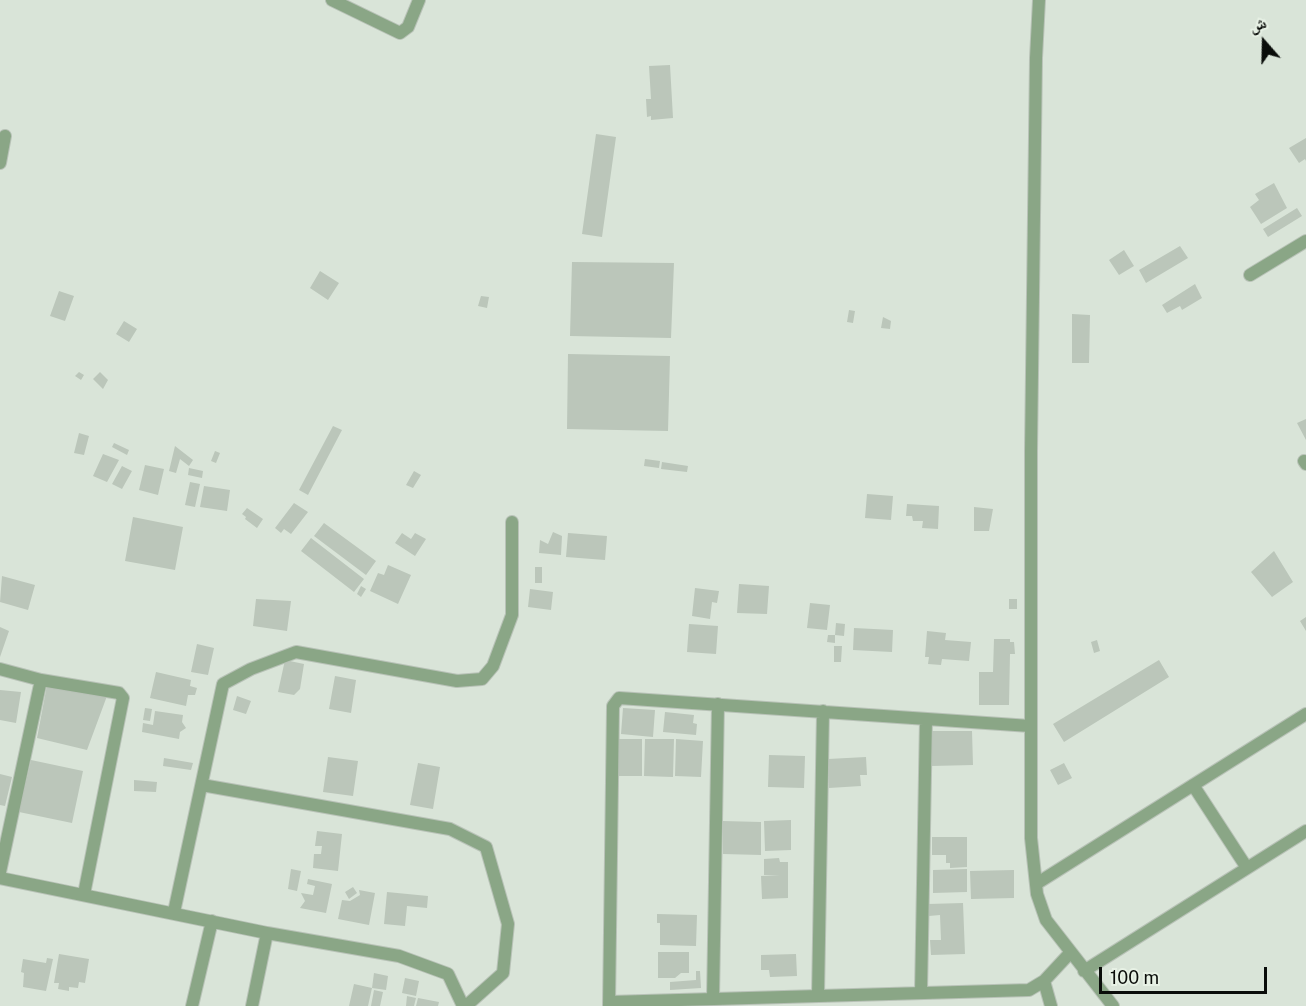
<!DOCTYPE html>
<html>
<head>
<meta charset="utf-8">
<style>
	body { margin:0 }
	#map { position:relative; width:1306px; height:1006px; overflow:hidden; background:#d9e4d8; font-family:"Public Sans","Noto Naskh Arabic",sans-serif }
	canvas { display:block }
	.north { position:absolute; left:1234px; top:12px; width:60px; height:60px; -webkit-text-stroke:4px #e7f1e5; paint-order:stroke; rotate:340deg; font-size:16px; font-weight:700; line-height:24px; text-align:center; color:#0a0d0a }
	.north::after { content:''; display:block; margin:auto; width:21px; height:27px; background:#0a0d0a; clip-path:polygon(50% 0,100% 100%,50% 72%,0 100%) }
	.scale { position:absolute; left:1099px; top:967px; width:168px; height:27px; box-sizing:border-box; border:3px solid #0a0d0a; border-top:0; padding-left:8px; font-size:18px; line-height:21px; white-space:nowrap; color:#0a0d0a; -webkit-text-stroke:4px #e7f1e5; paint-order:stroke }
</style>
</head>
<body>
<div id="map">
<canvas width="1306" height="1006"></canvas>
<div class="north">ش</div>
<div class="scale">100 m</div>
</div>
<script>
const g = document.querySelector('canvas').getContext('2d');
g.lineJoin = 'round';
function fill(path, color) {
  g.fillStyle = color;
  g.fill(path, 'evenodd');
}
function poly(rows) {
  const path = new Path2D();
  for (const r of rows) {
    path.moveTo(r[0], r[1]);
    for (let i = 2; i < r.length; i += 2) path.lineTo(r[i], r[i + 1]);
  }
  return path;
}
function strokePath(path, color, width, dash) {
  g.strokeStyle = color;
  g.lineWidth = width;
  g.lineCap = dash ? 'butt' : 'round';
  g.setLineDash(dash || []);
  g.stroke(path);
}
fill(poly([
	[670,65,673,118,651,120,651,116,647,117,646,99,651,99,649,66],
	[596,134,616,137,602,237,582,234],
	[1306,138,1306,161,1305,159,1299,163,1289,148],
	[1274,183,1287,208,1261,224,1250,207,1259,200,1255,194],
	[1297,208,1302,216,1268,237,1263,229],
	[1180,246,1188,258,1146,283,1139,270],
	[1124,250,1134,266,1119,275,1109,260],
	[572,262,674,263,671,338,570,336],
	[320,271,339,283,328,300,310,288],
	[1195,284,1202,298,1182,310,1180,306,1167,313,1162,305],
	[59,291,74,296,65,321,50,316],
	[481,296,489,297,487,308,478,306],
	[849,310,855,311,853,323,847,322],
	[1072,314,1090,315,1089,363,1072,363],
	[883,317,891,321,890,329,881,328],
	[124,321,137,329,129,342,116,334],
	[568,354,670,356,668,431,567,429],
	[79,372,84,375,81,380,75,376],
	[100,372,108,380,103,389,93,379],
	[1306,419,1306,440,1297,423],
	[333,426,342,430,308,495,299,490],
	[79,433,89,436,84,455,74,453],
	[114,443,129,450,127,455,112,447],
	[175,446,193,460,189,466,180,459,176,473,169,471],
	[215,451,220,453,216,463,211,461],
	[103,454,119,460,107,482,93,476],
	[645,459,660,461,659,468,644,466],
	[662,462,688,466,687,472,661,469],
	[145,465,164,469,158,495,139,490],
	[122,466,132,471,122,489,112,484],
	[189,468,203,471,202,478,188,475],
	[414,471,421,475,413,488,406,485],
	[190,482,200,484,195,507,185,505],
	[204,486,230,490,227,511,200,507],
	[867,494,893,496,891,520,865,518],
	[294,503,308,512,291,534,284,529,281,533,275,528],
	[907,504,939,506,938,529,922,528,923,521,913,521,912,516,906,516],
	[974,507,993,509,989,531,974,531],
	[247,508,263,519,257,528,245,519,246,517,242,514],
	[133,517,183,527,175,570,125,561],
	[324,523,376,561,366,575,314,536],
	[553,532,562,536,561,555,539,553,540,540,548,544],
	[402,533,411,539,415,533,426,539,415,556,395,543],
	[568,533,607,536,605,560,566,557],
	[311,538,364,579,354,592,301,551],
	[1274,551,1293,582,1272,597,1251,572],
	[388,565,411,575,398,604,370,591,378,573,384,575],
	[535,567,542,567,542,583,535,583],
	[2,576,35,585,28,610,0,602],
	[739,584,769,586,767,614,737,613],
	[361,586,366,589,361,597,357,594],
	[695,588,719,591,717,603,712,602,710,619,692,616],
	[530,589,553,592,551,610,528,607],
	[256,599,291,601,287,631,253,626],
	[1009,599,1017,599,1017,609,1009,609],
	[810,603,830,605,827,630,807,628],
	[1306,617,1306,631,1300,621],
	[836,623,845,624,844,636,835,635],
	[689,624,718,626,716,654,687,652],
	[0,627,9,631,0,657],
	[854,628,893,630,892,652,853,650],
	[927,631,946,633,945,640,971,642,969,661,942,659,941,665,928,664,929,657,925,657],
	[828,635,835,635,835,643,827,642],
	[994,639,1010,639,1010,642,1014,642,1015,654,1010,654,1009,705,979,705,979,672,993,672],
	[1097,640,1100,651,1094,653,1091,642],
	[197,644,214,648,208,675,191,672],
	[834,646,842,646,841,662,834,662],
	[285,660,304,664,300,689,294,695,278,692],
	[1159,660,1169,677,1064,742,1053,724],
	[156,672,191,680,190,686,197,688,195,695,188,695,186,706,150,698],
	[335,676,356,680,351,713,329,709],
	[47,685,107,696,87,750,37,738],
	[0,690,21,692,16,723,0,720],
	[237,696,251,701,246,714,233,710],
	[145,708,152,709,150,721,143,720],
	[623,708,655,710,653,737,621,734],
	[155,711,183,715,182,722,186,728,180,732,179,739,142,732,143,723,153,725],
	[665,712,694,715,693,723,697,724,696,735,663,732],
	[931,731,972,731,973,765,931,766],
	[616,739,642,739,642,776,615,776],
	[645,739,674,739,673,777,644,776],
	[676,739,703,741,701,777,675,776],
	[769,755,805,756,804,788,768,787],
	[328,757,358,761,353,796,323,792],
	[866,757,867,775,860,775,861,786,829,788,828,759],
	[164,758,193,763,191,770,163,766],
	[31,760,83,771,72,823,19,812],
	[418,763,440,767,433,809,410,805],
	[1064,763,1072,778,1058,785,1050,770],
	[0,774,12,777,5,806,0,805],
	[134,780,157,782,156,792,134,791],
	[791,820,791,850,765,851,764,821],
	[723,821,761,822,761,855,723,854],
	[317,831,342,834,338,871,313,868,314,854,321,854,322,846,315,846],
	[932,837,967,837,967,867,950,868,950,863,946,863,946,855,932,855],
	[779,858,780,862,788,862,788,898,762,899,761,876,780,875,764,875,764,859],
	[291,869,301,871,297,891,288,889],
	[967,869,967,892,933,893,933,870],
	[1014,870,1014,898,971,899,970,871],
	[308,879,332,884,326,913,300,908,305,901,301,893,313,895,315,886,307,884],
	[353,887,357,893,349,899,345,892],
	[359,890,375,893,369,925,338,919,342,900,350,901,360,895],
	[387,892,428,896,427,908,407,906,405,926,384,924],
	[963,903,965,954,931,955,930,940,941,940,940,915,929,916,928,904],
	[657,914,697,915,696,946,660,945,660,923,657,923],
	[658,952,689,952,689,973,681,973,675,978,658,978],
	[59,954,89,959,85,983,79,982,78,988,69,987,69,991,58,989,59,983,54,983],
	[796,954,797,976,770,977,769,970,761,970,761,955],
	[47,958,53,959,46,991,23,987,24,973,21,972,23,959,46,963],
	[696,971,700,971,701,988,670,990,670,982,696,980],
	[374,973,388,976,386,990,372,988],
	[405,978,419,981,416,996,402,993],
	[354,984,372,988,368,1006,349,1006],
	[374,990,383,992,380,1006,371,1006],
	[407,996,416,998,414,1006,406,1006],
	[418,998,439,1002,438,1006,416,1006]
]), '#bbc6ba');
const street = poly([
	[332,0,400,33,408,27,419,0],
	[1039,0,1036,58,1031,451,1031,838,1037,894,1046,920,1113,1006],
	[0,163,5,136],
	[1250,275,1306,241],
	[1304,461,1306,464],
	[0,669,41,680,0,872],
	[41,680,119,693,123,698,84,894],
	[202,785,450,829,486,847,508,924,503,973,466,1006],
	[1193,785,1247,868],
	[0,878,267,933,399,956,448,974,463,1006],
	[1036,884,1306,714],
	[174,912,223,684,251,669,296,652,457,681,482,679,493,666,512,615,512,522],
	[1084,971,1306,831],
	[1044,981,1051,1006],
	[921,993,926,719],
	[818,996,823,711],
	[713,999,718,704],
	[609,1002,1029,990,1044,981,1070,953],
	[192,1006,212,921],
	[252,1006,267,933],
	[609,1006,613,706,619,698,1030,726]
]);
strokePath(street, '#b8c2b7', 14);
strokePath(street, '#8aa686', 12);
</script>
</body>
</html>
